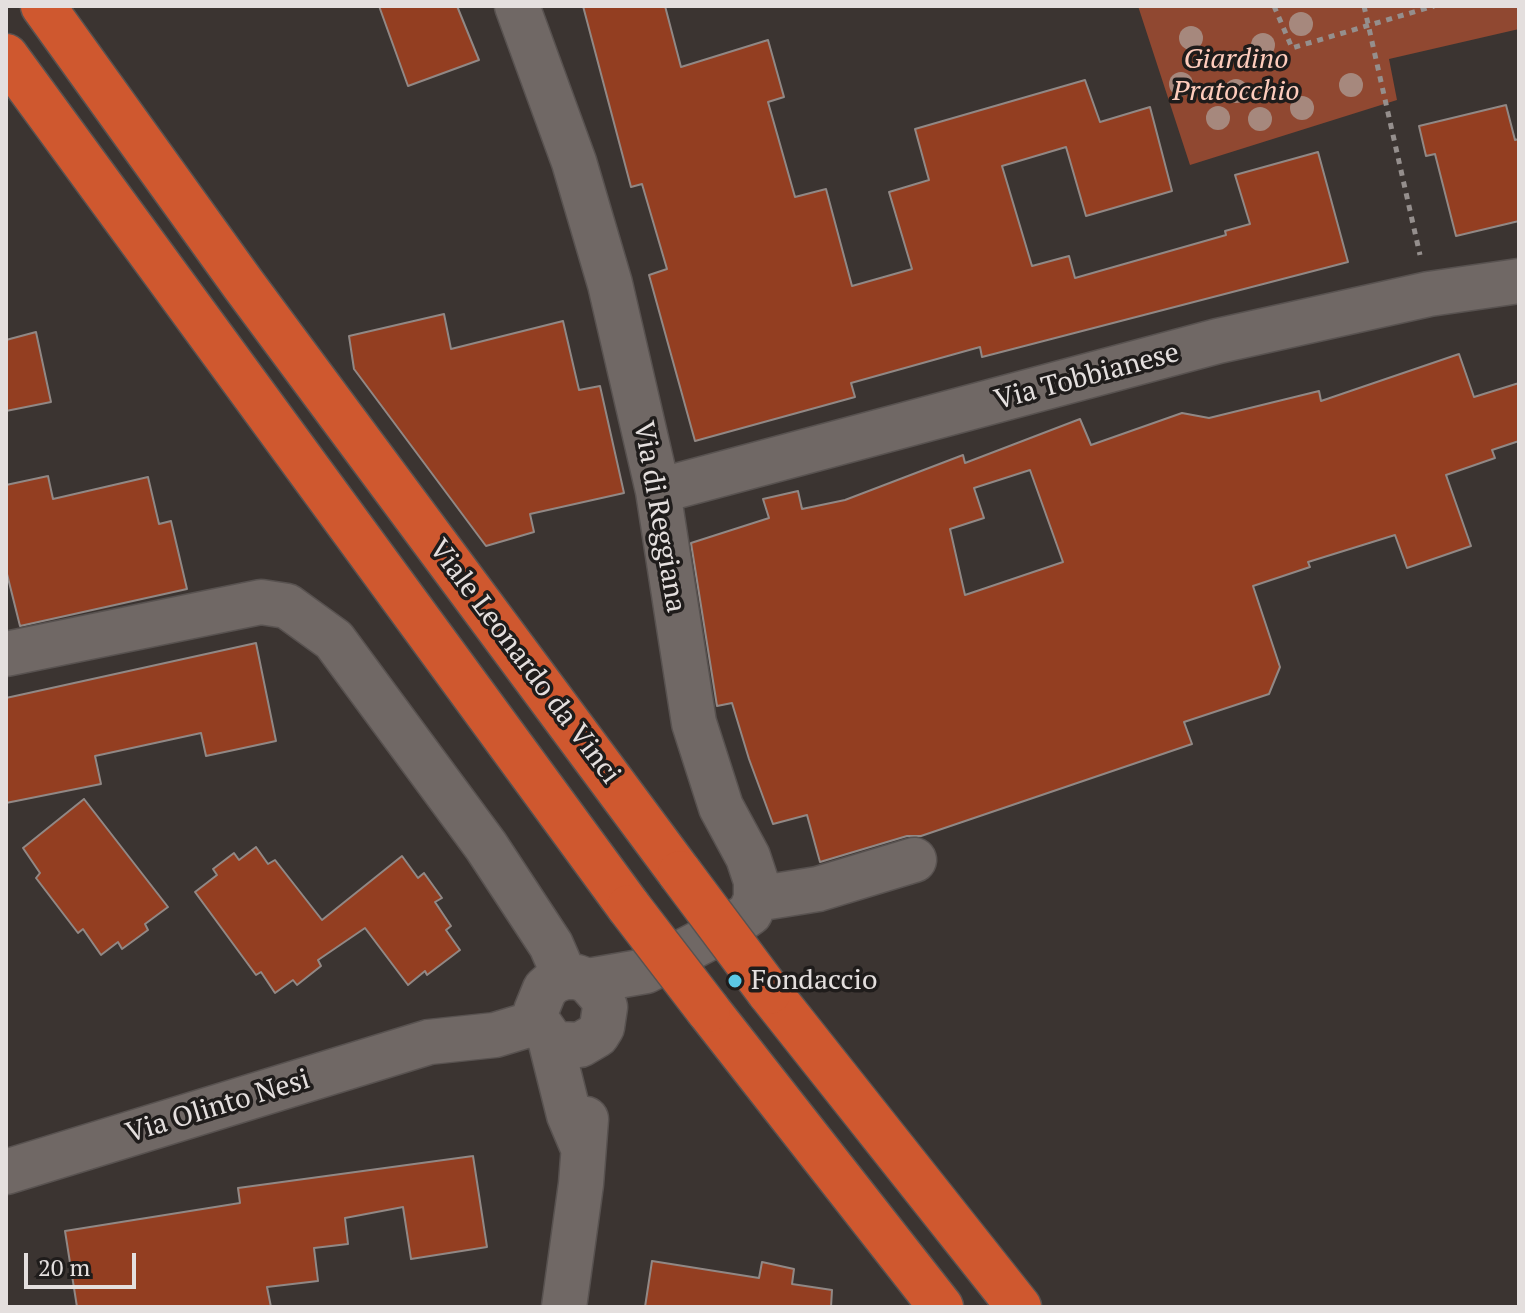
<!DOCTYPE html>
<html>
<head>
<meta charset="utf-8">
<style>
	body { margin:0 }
	#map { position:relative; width:1525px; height:1313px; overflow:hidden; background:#3b3431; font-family:"PT Serif",serif }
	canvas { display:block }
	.frame { position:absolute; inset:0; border:8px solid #e4dfde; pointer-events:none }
	.scale { position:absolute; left:24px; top:1253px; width:112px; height:36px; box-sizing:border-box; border:4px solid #e4dfde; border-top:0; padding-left:10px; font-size:24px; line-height:28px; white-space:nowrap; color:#e4dfde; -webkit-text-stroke:6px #1f1c1b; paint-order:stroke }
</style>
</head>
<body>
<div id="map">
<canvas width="1525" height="1313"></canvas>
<div class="frame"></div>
<div class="scale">20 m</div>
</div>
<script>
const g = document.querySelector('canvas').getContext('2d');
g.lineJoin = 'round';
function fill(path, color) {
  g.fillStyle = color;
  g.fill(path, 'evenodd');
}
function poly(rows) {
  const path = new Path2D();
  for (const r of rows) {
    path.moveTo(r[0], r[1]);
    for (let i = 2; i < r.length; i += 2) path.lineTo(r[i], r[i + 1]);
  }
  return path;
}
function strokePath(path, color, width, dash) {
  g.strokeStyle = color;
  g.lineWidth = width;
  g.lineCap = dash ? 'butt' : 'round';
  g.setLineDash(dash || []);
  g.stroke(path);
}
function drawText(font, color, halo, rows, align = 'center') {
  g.font = font + ' "PT Serif",serif';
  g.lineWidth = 7;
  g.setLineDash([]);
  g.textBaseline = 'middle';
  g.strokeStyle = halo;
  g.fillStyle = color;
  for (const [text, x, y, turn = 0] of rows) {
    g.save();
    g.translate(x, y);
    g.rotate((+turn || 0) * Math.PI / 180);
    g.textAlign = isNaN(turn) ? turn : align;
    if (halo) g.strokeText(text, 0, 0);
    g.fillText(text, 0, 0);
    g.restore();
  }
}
fill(poly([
	[1138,6,1519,6,1519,29,1389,59,1397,100,1190,165]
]), '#904831');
const building = poly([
	[379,6,457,6,479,60,408,86,379,6],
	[583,6,665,6,681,67,768,40,784,97,768,102,795,197,826,189,852,286,912,269,889,192,929,180,915,129,1085,80,1100,122,1150,107,1172,191,1086,216,1066,147,1002,166,1032,266,1069,256,1075,278,1226,235,1225,231,1250,224,1235,175,1318,152,1348,262,982,357,980,347,851,383,855,397,695,441,649,275,667,269,642,184,631,187,583,6],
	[1506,105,1515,140,1519,139,1519,221,1456,236,1435,154,1426,156,1419,126,1506,105],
	[444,314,451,349,563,321,579,390,600,386,624,493,530,514,534,532,486,546,354,369,349,336,444,314],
	[36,332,51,402,6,411,6,340,36,332],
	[1459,354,1474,397,1519,383,1519,441,1492,450,1495,458,1446,475,1471,546,1407,568,1395,535,1308,562,1310,567,1253,586,1280,667,1269,694,1184,722,1192,744,921,836,907,836,820,862,807,815,773,824,749,759,732,703,717,706,691,543,769,518,763,499,798,491,802,509,845,500,963,455,965,463,1080,419,1091,445,1182,413,1209,418,1319,391,1321,401,1459,354],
	[1030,470,1063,562,965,595,950,529,984,518,974,488,1030,470],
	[48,476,53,499,148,477,159,524,171,521,187,589,20,626,6,570,6,485,48,476],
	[256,643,276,741,206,756,201,733,95,756,101,784,6,803,6,698,256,643],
	[84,799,168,907,145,924,148,930,122,949,118,942,101,955,83,929,78,933,36,878,40,873,23,848,84,799],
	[256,847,268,864,275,860,322,920,402,856,418,878,424,873,442,898,435,902,451,926,446,930,460,950,427,975,425,971,408,985,365,928,318,960,321,966,297,985,293,980,275,993,261,972,256,975,195,892,217,875,213,869,234,853,239,860,256,847],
	[473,1156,487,1247,411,1259,403,1207,345,1218,348,1244,314,1248,318,1281,267,1287,271,1307,77,1307,65,1231,240,1203,238,1188,473,1156],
	[652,1261,759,1278,762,1262,794,1269,792,1284,832,1290,831,1307,645,1307,652,1261]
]);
fill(building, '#933e21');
strokePath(building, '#918885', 2);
const minor = poly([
	[517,6,574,162,610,284,658,491,694,723,721,807,748,857,756,881,756,899,750,913,730,927,646,971,588,981],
	[658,491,1218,341,1429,294,1519,281],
	[6,654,261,602,287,606,334,640,486,846,551,945,565,977],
	[756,899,818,889,914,860],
	[550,1039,559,1044,580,1045,597,1035,602,1027,605,1007,602,997,588,981,577,977,565,977,554,981,545,989,536,1011,538,1022,550,1039,569,1115,583,1148],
	[6,1172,429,1042,495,1035,538,1022],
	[564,1307,581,1184,586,1119]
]);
const highway = poly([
	[43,6,243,284,680,873],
	[6,56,629,907],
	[769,992,1019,1307],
	[708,1010,941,1307]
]);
strokePath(minor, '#585250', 47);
strokePath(highway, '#585250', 47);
strokePath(poly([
	[1274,6,1292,48,1434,6],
	[1364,6,1420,255]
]), '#958f8d', 5, [6, 6]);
strokePath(minor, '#706865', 44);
strokePath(highway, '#cf582f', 44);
const highwayBridge = poly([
	[680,873,769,992],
	[629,907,708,1010]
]);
strokePath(highwayBridge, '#585250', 47, []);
strokePath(highwayBridge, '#cf582f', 44);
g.fillStyle = '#a6887d';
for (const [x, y] of [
	[1301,24],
	[1191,38],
	[1263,45],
	[1181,84],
	[1351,85],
	[1236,91],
	[1302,108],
	[1218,118],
	[1260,119]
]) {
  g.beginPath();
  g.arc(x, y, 12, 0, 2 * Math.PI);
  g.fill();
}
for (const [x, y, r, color] of [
	[735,981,8,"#5bc8e6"]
]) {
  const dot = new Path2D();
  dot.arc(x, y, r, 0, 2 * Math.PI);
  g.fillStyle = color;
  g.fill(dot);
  strokePath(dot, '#1f1c1b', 3);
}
drawText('italic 28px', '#feccbc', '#1f1c1b', [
	["Giardino",1236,60],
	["Pratocchio",1236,92]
]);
drawText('28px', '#e4dfde', '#1f1c1b', [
	["Via Tobbianese",1087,377,-15],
	["Via di Reggiana",659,517,80],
	["Viale Leonardo da Vinci",524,662,53],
	["Via Olinto Nesi",218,1107,-17]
]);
drawText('28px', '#e4dfde', '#1f1c1b', [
	["Fondaccio",751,981]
], 'left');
</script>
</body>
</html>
